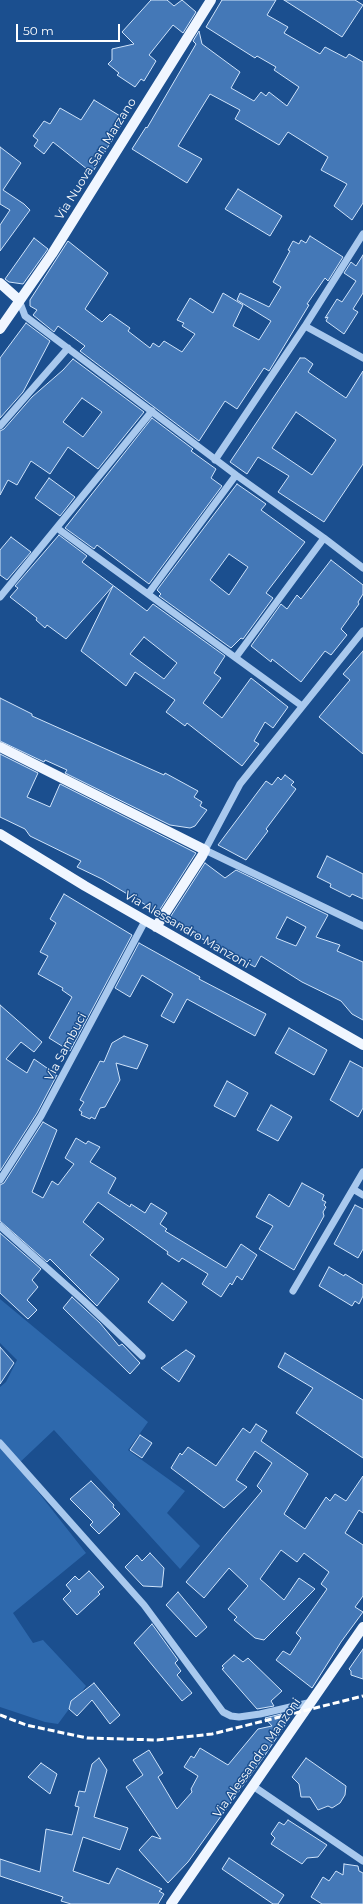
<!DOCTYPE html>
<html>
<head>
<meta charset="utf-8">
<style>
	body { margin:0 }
	#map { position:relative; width:363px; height:1904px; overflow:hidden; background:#1b4f8f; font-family:Montserrat,sans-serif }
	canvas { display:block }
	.scale { position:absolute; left:16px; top:24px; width:104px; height:18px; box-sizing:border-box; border:2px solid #fff; border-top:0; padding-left:5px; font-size:12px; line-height:14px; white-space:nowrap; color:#fff; -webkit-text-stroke:3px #1b4f8f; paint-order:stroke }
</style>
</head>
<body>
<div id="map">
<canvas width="363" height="1904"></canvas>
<div class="scale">50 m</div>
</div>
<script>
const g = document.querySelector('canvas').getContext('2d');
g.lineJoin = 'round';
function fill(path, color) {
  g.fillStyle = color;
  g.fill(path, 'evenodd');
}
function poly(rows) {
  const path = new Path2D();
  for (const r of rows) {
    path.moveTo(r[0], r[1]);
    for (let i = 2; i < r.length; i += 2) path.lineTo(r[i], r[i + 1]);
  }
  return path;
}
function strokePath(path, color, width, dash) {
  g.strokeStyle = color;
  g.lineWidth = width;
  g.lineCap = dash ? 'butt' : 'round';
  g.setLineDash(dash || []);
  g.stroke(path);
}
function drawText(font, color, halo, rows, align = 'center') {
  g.font = font + ' Montserrat,sans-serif';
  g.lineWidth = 3;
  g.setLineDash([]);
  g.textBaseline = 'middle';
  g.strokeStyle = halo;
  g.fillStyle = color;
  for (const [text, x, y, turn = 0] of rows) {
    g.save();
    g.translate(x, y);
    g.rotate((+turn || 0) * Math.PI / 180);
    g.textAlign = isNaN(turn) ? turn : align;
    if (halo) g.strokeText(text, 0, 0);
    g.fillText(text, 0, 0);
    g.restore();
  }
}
fill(poly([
	[0,1299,148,1422,128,1450,185,1491,167,1513,200,1546,180,1569,54,1430,17,1465,86,1553,13,1613,33,1643,43,1640,86,1686,58,1724,45,1722,0,1707,0,1387,6,1382,17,1360,0,1343]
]), '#2e69ad');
const building = poly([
	[151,0,167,0,174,6,182,0,196,12,183,33,173,25,149,55,156,61,144,81,141,79,135,87,117,75,119,73,108,64,112,60,112,49,134,44,122,32,151,0],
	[222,0,276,0,267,15,288,27,284,33,320,54,325,47,346,58,349,54,363,62,363,203,352,220,334,206,347,184,321,170,328,157,288,132,279,145,235,119,240,110,210,94,178,146,202,159,187,183,132,149,146,127,147,128,196,44,193,41,199,31,202,44,240,72,231,88,254,101,261,92,266,96,269,92,287,106,299,87,274,70,276,67,257,56,255,58,206,27,222,0],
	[284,0,355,0,363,5,342,37,284,0],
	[94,100,125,119,92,173,53,142,44,154,34,146,38,140,33,136,44,121,50,124,60,108,81,120,94,100],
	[0,147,21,163,3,190,24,204,30,210,0,251,0,225,10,210,0,204,0,147],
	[238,189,282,216,270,236,225,209,238,189],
	[310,236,343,257,328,281,325,278,307,304,309,305,269,371,264,368,237,409,225,401,199,441,80,351,85,346,58,326,54,332,33,315,37,310,30,306,30,300,68,241,108,273,85,309,102,322,110,314,130,328,128,331,150,348,153,343,159,347,164,341,182,352,195,334,182,326,184,323,177,320,190,298,213,313,223,293,243,305,233,326,259,340,271,321,237,300,240,293,269,307,281,287,273,282,290,251,288,250,293,241,299,244,301,240,306,243,310,236],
	[34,238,48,249,23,284,9,282,5,279,34,238],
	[363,255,363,293,353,309,358,312,344,334,326,321,328,317,325,318,337,299,342,302,356,281,344,273,351,262,356,266,363,255],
	[26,323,50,341,23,392,0,418,0,358,26,323],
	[300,358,305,358,313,364,308,372,346,398,363,371,363,464,324,522,278,492,289,476,258,457,247,474,230,462,300,358],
	[296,412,336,440,312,475,272,448,296,412],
	[73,359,144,412,98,469,68,447,50,474,31,461,17,485,8,480,0,495,0,431,4,429,32,397,63,370,73,359],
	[82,398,102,412,83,437,63,422,82,398],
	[152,418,193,449,191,451,216,469,211,478,222,486,149,584,97,545,94,549,65,528,152,418],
	[49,478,75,497,60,516,35,498,49,478],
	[237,484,266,504,261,510,305,542,266,593,273,598,243,639,241,638,231,648,159,596,161,594,157,590,237,484],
	[229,554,248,567,229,595,210,580,229,554],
	[59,535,87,556,82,562,147,611,153,604,225,656,214,673,221,678,203,703,222,718,251,678,288,707,273,728,265,722,254,741,259,744,242,766,187,723,185,726,166,712,175,700,135,672,126,686,81,651,113,586,66,639,47,625,45,628,36,620,37,618,10,597,18,588,15,586,59,535],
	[144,637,177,663,164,679,130,654,144,637],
	[11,537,31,552,7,580,0,575,0,550,11,537],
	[331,560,363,585,363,594,358,602,359,604,341,629,347,635,331,655,325,651,301,682,272,659,271,662,251,646,281,604,287,609,297,595,301,599,331,560],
	[363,651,363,754,319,717,350,680,343,674,363,651],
	[0,698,32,714,32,716,164,775,165,773,198,791,194,797,202,802,200,806,207,810,195,826,190,828,170,825,65,773,67,770,45,760,44,762,0,741,0,698],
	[0,754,38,773,27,797,50,807,60,784,196,853,159,911,151,908,102,879,77,867,81,861,30,836,25,829,0,817,0,754],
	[285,775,294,782,291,785,296,789,266,829,268,831,246,860,218,845,266,781,272,785,278,777,281,780,285,775],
	[327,856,363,874,363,899,352,894,350,897,330,887,331,884,317,877,327,856],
	[205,863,225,878,236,870,328,915,316,937,340,945,337,951,363,962,363,1020,352,1014,341,1001,302,982,261,956,255,967,189,932,169,919,205,863],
	[287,917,306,927,296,946,276,938,287,917],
	[64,894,132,935,70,1051,49,1038,72,997,62,990,63,988,38,974,48,956,40,952,56,923,50,919,64,894],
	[139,943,200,977,199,979,266,1014,255,1036,187,999,174,1023,161,1016,173,994,142,975,130,997,115,988,139,943],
	[0,1005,42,1042,34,1052,21,1042,6,1059,27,1073,34,1059,57,1075,37,1113,0,1171,0,1005],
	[289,1028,327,1050,314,1075,275,1053,289,1028],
	[124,1036,148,1045,137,1069,116,1063,120,1080,105,1107,100,1108,95,1119,91,1117,90,1119,81,1115,82,1112,79,1110,84,1102,80,1100,100,1061,104,1062,112,1043,124,1036],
	[350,1061,363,1068,363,1108,358,1117,330,1100,350,1061],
	[227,1081,248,1093,235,1117,214,1106,227,1081],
	[271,1105,292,1117,278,1141,257,1130,271,1105],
	[43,1122,57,1130,32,1192,43,1198,52,1181,58,1185,74,1164,65,1158,76,1138,86,1144,88,1141,100,1147,90,1162,116,1178,108,1193,130,1207,131,1204,145,1213,151,1203,167,1213,160,1224,167,1229,165,1231,226,1268,241,1244,257,1255,242,1280,237,1276,232,1285,230,1283,221,1297,202,1284,208,1274,182,1258,179,1262,167,1254,168,1252,98,1202,83,1222,104,1239,90,1255,119,1279,97,1306,50,1259,47,1262,0,1221,0,1185,4,1183,43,1122],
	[302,1183,324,1195,322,1200,326,1202,324,1205,326,1207,323,1212,324,1216,294,1270,259,1249,273,1226,256,1217,269,1194,289,1207,302,1183],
	[355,1205,363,1209,363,1249,358,1258,334,1244,355,1205],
	[0,1233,41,1269,32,1280,38,1287,27,1300,37,1310,28,1319,0,1293,0,1233],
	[329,1267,344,1276,345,1274,363,1285,363,1296,359,1304,355,1301,352,1306,319,1286,329,1267],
	[162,1283,187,1302,173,1321,148,1302,162,1283],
	[72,1297,100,1323,119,1346,122,1344,140,1363,130,1374,63,1308,72,1297],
	[0,1347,14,1363,0,1384,0,1347],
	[186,1350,195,1356,179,1382,161,1368,186,1350],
	[285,1353,363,1400,363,1458,296,1413,313,1388,278,1367,285,1353],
	[256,1424,267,1431,261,1441,308,1474,284,1514,305,1529,326,1497,330,1501,335,1494,346,1501,363,1476,363,1513,359,1510,345,1533,363,1545,363,1596,355,1607,363,1612,341,1642,312,1688,276,1660,283,1651,290,1655,301,1638,296,1633,327,1589,321,1584,329,1572,304,1553,297,1562,281,1550,260,1579,284,1600,299,1578,315,1589,264,1640,255,1638,234,1620,237,1617,228,1609,248,1586,229,1568,204,1598,186,1582,262,1491,257,1486,272,1463,255,1451,236,1480,247,1487,224,1508,171,1468,180,1453,182,1455,188,1447,216,1466,243,1428,250,1433,256,1424],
	[140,1435,152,1443,142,1458,130,1450,140,1435],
	[91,1481,114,1505,113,1507,120,1514,99,1534,90,1525,93,1522,70,1499,91,1481],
	[150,1553,164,1568,162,1587,143,1586,125,1567,137,1555,142,1561,150,1553],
	[89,1571,104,1587,98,1592,100,1594,77,1615,63,1599,71,1591,66,1585,75,1576,79,1580,89,1571],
	[178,1592,207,1627,196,1637,166,1605,178,1592],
	[152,1624,178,1660,175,1663,181,1671,177,1675,192,1693,182,1701,134,1643,152,1624],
	[363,1649,363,1679,351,1675,351,1671,349,1669,363,1649],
	[234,1655,243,1662,248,1658,282,1691,271,1701,274,1706,257,1709,222,1669,224,1668,222,1666,234,1655],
	[94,1683,120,1715,110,1724,92,1700,77,1716,69,1709,71,1701,94,1683],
	[281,1714,287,1722,265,1755,188,1862,168,1883,139,1850,152,1836,161,1839,126,1787,143,1775,133,1760,149,1750,163,1773,158,1777,177,1809,192,1792,191,1789,198,1776,184,1767,191,1756,194,1758,200,1748,228,1765,258,1729,272,1726,265,1718,281,1714],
	[99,1758,107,1770,94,1817,128,1828,120,1850,83,1837,73,1871,109,1884,117,1868,162,1889,159,1891,164,1894,158,1904,71,1904,61,1901,63,1897,0,1876,0,1859,40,1872,46,1829,72,1835,79,1807,75,1806,79,1791,85,1792,92,1764,99,1758],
	[306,1758,346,1786,345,1795,340,1803,332,1808,328,1806,318,1810,310,1797,301,1797,299,1784,292,1777,306,1758],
	[41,1763,57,1774,50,1794,28,1777,41,1763],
	[288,1820,327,1845,318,1857,307,1858,302,1864,271,1844,275,1838,271,1834,279,1822,284,1825,288,1820],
	[229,1858,284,1895,278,1904,273,1904,222,1869,229,1858],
	[344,1864,358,1866,359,1871,363,1873,363,1904,322,1904,311,1897,323,1877,329,1881,336,1871,343,1875,344,1864]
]);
fill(building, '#4478b7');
strokePath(building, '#cfe3fa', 1);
strokePath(poly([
	[19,300,25,316,236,475,324,538,363,568],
	[305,326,363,358],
	[0,426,68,348],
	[215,460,305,326,363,234],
	[57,528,302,706],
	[148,594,236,475],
	[0,597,152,411],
	[363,631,240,784,205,850,363,926],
	[236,657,324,538],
	[0,1180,41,1116,145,921],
	[353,1189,363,1195],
	[0,1226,84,1301,142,1356],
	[293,1291,363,1172],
	[0,1443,144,1605,223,1712,231,1716,239,1717,260,1714,312,1702],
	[253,1786,363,1861]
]), '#a9c9ee', 7);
strokePath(poly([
	[0,283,19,300],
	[0,329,52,254,211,0],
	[0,747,205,850,202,856,156,927],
	[0,834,85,886,363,1045],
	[171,1904,363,1627]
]), '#f0f6ff', 10);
strokePath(poly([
	[0,1715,26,1725,87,1738,157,1740,212,1734,363,1696]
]), '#fff', 3, [7, 3]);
drawText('12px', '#fff', '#1b4f8f', [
	["Via Nuova San Marzano",96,159,-58],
	["Via Alessandro Manzoni",187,930,30],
	["Via Sambuci",66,1047,-62],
	["Via Alessandro Manzoni",257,1758,-55]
]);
</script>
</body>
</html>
